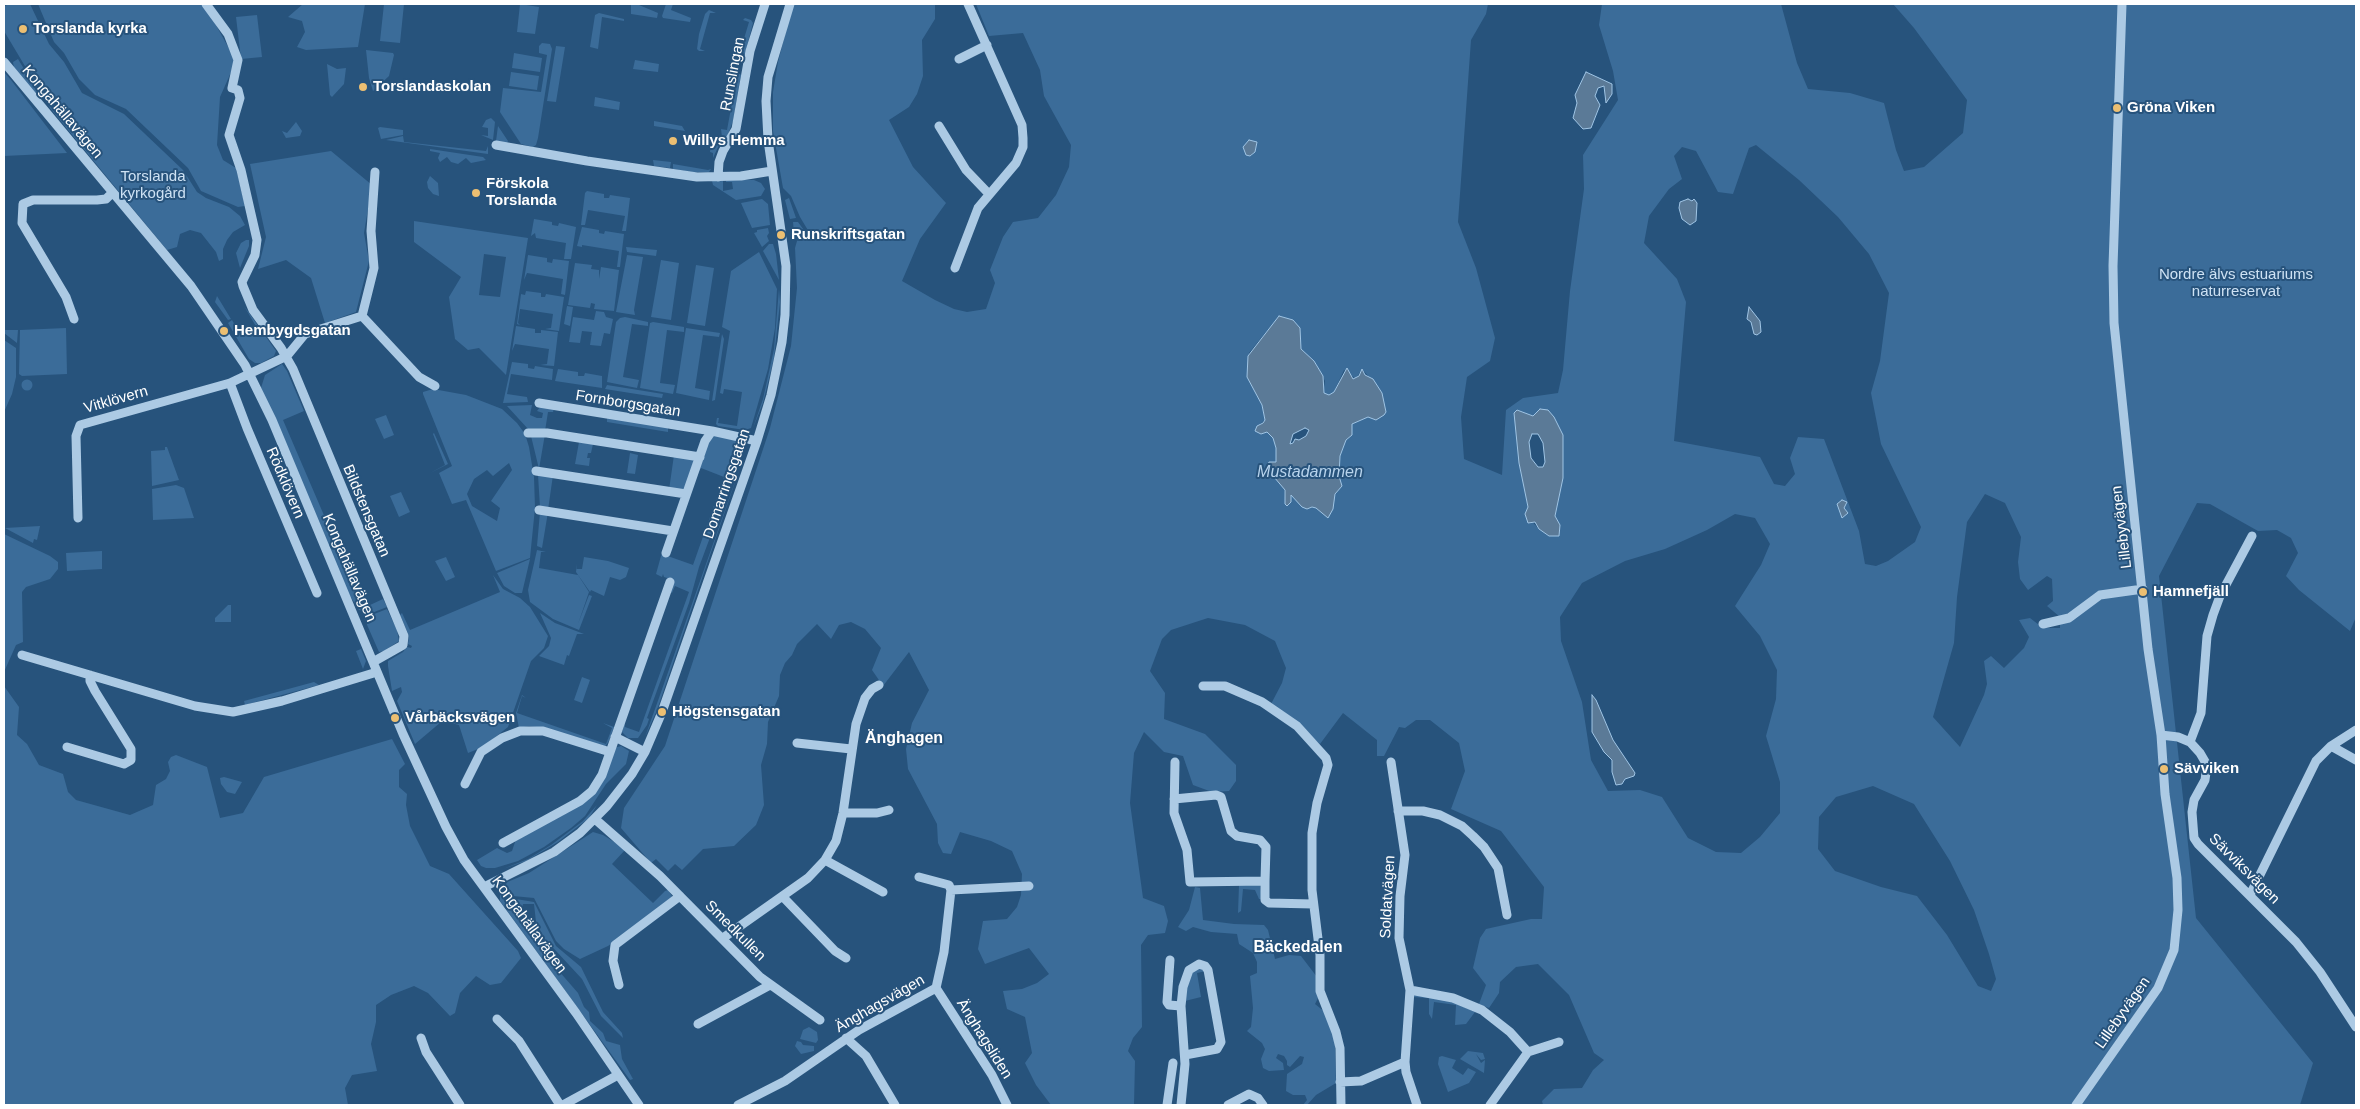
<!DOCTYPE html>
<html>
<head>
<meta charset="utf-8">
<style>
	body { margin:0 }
	#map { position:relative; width:2360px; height:1109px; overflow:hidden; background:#27537c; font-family:Arial,sans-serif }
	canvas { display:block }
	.frame { position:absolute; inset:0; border:5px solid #fff; pointer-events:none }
</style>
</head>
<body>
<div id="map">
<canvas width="2360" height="1109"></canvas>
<div class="frame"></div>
</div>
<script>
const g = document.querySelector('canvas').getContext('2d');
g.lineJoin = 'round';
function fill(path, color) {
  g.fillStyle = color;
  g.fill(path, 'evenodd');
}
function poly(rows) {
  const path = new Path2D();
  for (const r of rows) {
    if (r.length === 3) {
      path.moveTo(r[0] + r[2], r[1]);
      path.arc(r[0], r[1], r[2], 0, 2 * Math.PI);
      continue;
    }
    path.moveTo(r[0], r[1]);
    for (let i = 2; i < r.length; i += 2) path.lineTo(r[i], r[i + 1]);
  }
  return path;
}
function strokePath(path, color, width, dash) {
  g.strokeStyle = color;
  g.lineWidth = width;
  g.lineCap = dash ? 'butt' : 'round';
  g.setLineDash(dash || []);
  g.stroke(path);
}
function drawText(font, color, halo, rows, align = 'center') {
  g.font = font + ' Arial,sans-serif';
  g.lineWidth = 4;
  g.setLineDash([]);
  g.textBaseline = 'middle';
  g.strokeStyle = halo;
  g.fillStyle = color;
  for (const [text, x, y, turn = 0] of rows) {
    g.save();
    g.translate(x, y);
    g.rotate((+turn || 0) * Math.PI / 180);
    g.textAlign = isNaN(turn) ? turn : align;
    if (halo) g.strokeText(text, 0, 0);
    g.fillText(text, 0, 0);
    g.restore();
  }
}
fill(poly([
	[10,4,30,4,49,44,64,62,82,93,124,114,183,170,197,192,206,198,229,207,240,216,245,225,233,232,227,240,223,249,223,259,219,261,216,252,201,233,190,230,180,234,177,247,167,250,50,108,4,31,4,6],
	[38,4,202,4,207,9,236,61,220,97,217,145,223,160,236,168,245,206,238,207,201,191,188,168,126,109,95,95,79,79,64,53,54,42],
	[303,4,365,4,358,47,306,50,297,47,305,32,302,21,288,17],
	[384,4,404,4,400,43,380,41],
	[520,4,539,7,535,34,517,32],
	[631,4,639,4,639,5,658,13,657,18,631,14],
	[666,4,673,4,671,10,691,18,690,22,663,18,662,16],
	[793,4,935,4,935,19,922,40,923,76,917,94,909,107,889,120,913,167,946,203,920,239,902,281,935,300,954,309,967,312,986,309,995,283,990,270,1003,237,1013,222,1038,218,1056,195,1069,167,1071,145,1044,96,1040,70,1023,33,989,36,976,4,1488,4,1486,14,1471,40,1458,222,1476,268,1495,338,1490,361,1467,377,1461,417,1464,459,1502,475,1506,410,1523,398,1558,393,1563,370,1570,291,1584,189,1583,155,1618,100,1613,71,1599,25,1602,4,1781,4,1797,63,1808,89,1850,93,1884,103,1896,150,1904,171,1924,167,1963,133,1967,100,1914,28,1893,4,2356,4,2356,617,2350,631,2299,590,2286,576,2298,553,2291,538,2277,530,2258,531,2210,504,2197,503,2159,576,2196,918,2313,1063,2300,1105,1543,1105,1542,1101,1554,1089,1582,1088,1593,1070,1604,1060,1594,1053,1569,995,1538,964,1516,967,1500,982,1499,993,1489,1008,1479,1004,1486,985,1473,968,1480,938,1486,929,1531,919,1542,919,1544,887,1501,831,1451,809,1465,771,1459,743,1430,720,1416,720,1405,728,1399,727,1384,756,1377,756,1377,740,1343,713,1320,744,1271,704,1282,683,1286,668,1275,641,1245,625,1208,618,1171,630,1162,639,1150,671,1165,693,1164,719,1205,734,1236,765,1236,781,1229,791,1212,792,1193,785,1183,756,1164,752,1144,732,1134,753,1130,803,1143,898,1164,906,1168,921,1165,933,1148,935,1141,945,1142,1027,1133,1038,1128,1051,1135,1061,1134,1105,1051,1105,1036,1085,1025,1063,1032,1053,1025,1017,1007,1009,1003,991,1022,989,1037,983,1049,974,1029,948,985,964,978,949,983,921,1007,919,1017,907,1021,895,1022,874,1012,851,991,841,960,832,951,854,943,853,938,843,937,824,908,769,906,749,912,723,929,690,909,652,883,686,872,670,881,648,865,629,851,622,839,625,831,639,817,624,797,644,792,655,785,663,780,675,779,696,768,722,767,744,761,765,764,805,756,825,734,846,703,849,682,870,675,864,668,871,656,859,651,863,621,828,624,808,665,746,770,428,791,346,797,288,795,248,797,241,803,237,809,236,809,232,800,217,791,196,783,188,773,131,773,92,778,62],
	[1249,141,1257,142,1255,152,1251,156,1246,154,1243,147],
	[1756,145,1799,180,1838,217,1869,254,1889,293,1880,361,1871,393,1881,444,1921,527,1915,542,1888,561,1876,566,1865,564,1859,531,1824,439,1798,437,1790,458,1795,474,1785,486,1774,484,1760,457,1674,441,1686,302,1677,279,1644,243,1649,216,1669,189,1682,179,1674,156,1682,147,1696,151,1718,192,1733,194,1749,148],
	[1279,316,1293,320,1300,328,1301,349,1314,361,1320,371,1325,381,1323,393,1329,395,1334,392,1344,370,1356,379,1362,369,1381,391,1385,409,1379,416,1368,417,1352,424,1352,435,1346,440,1340,456,1339,489,1333,498,1331,511,1323,513,1314,507,1307,509,1291,495,1285,499,1284,486,1271,471,1273,463,1276,462,1276,448,1273,438,1267,432,1264,432,1260,424,1265,420,1262,405,1247,377,1249,353],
	[1517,410,1533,416,1562,460,1563,470,1555,516,1560,525,1539,529,1525,514,1528,507,1519,463,1514,413],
	[1985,494,2005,503,2021,537,2018,562,2020,579,2028,590,2047,576,2052,579,2053,601,2047,606,2060,617,2060,628,2043,628,2030,618,2019,620,2029,637,2024,648,2004,668,1991,656,1984,661,1987,684,1984,695,1960,747,1933,717,1954,643,1957,597,1967,522],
	[1735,514,1755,518,1770,544,1761,565,1735,606,1760,636,1777,670,1776,699,1766,736,1780,782,1780,813,1760,837,1741,853,1716,852,1688,838,1662,797,1640,790,1608,791,1591,760,1582,702,1561,641,1560,617,1582,583,1625,561,1665,549,1707,530],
	[1873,786,1914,804,1950,861,1974,910,1989,954,1996,979,1991,991,1978,986,1947,935,1917,896,1881,887,1835,871,1818,849,1819,817,1836,797],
	[709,10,716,13,710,13,700,49,705,51,699,51,697,49,699,34,705,14],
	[599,13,624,19,624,21,602,17,598,49,590,47,595,15],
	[257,15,262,57,241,59,236,17],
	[745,18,751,20,753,23,745,54,740,52,749,22,743,20],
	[542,43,550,44,552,49,538,138,536,145,533,147,521,144,500,112,503,88,541,92,547,55,539,53,539,46],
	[556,46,565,47,556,102,547,101],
	[366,50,393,53,394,55,389,76,373,91,369,78],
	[514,53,542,58,540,72,512,68],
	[18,59,41,97,32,90,14,68,13,62],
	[635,60,659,64,658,72,633,69],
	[327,64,337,69,346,68,344,84,332,97,330,95],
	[736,71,741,75,733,121,727,137,722,137,721,129,727,130,732,103,725,102,725,100,732,100],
	[4,72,11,80,67,153,4,156],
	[511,72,539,76,537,90,509,86],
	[595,97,620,102,619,110,594,106],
	[491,118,495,122,493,140,481,135,488,136,488,128,482,127,486,120],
	[654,121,682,126,685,131,654,126],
	[296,122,302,131,300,136,286,138,282,131,287,133],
	[498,126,508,141,507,143,496,141],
	[380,127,403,130,403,135,381,139,378,128],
	[403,136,404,142,486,151,488,146,488,154,386,140],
	[707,136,712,137,719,145,713,158,713,153,710,152,712,138,706,137],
	[430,149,483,157,486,160,471,163,466,158,458,164,451,162,447,157,440,162,438,158,440,153,430,151],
	[331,151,372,185,364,233,369,261,356,312,325,323,311,278,286,260,258,269,266,237,250,164],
	[653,160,671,162,670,168,654,166],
	[673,164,708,170,711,169,709,172,692,172,673,169],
	[430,176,438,183,439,196,433,194,428,188,427,182],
	[723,180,723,191,733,189,732,182,726,182,726,180,754,180,761,183,765,189,761,196,736,200,713,185,712,181],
	[587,191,604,194,604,198,609,198,610,195,630,198,626,231,622,231,625,216,588,210,585,225,581,225,585,193],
	[789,198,795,215,796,218,790,219,785,200],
	[762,199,768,204,770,225,752,228,741,203],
	[534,219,552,222,552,225,558,226,559,223,576,227,571,259,564,259,566,243,536,238,535,233,531,236],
	[414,221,528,238,506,375,479,348,468,350,455,339,449,297,461,277,414,242],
	[484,254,506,257,500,297,479,295],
	[793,222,798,222,806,233,794,233],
	[582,227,599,230,599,233,604,234,605,231,624,234,620,267,617,267,619,251,582,245,582,247,577,246],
	[768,228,769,233,767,236,769,241,762,247,754,233,757,232,757,230],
	[246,240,249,240,249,246,240,268,236,253,241,243],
	[769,244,773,244,776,254,779,280,763,251],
	[626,247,657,250,656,256,627,252],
	[759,252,777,289,775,328,768,369,751,428,745,430,718,426,716,424,717,418,719,418,718,423,737,426,742,392,724,389,723,394,720,393,730,331,722,327,731,271],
	[528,255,547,258,547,262,552,263,553,259,569,261,565,295,561,294,563,279,527,273,524,280],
	[627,255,643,257,634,310,635,315,616,312],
	[661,260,679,263,671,320,651,317],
	[575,263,592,265,591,269,599,270,599,279,601,267,619,270,614,311,594,309,595,304,591,303,590,308,568,305],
	[696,265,714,268,705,326,687,323],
	[779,289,780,302,774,358,763,403,753,428,763,399,774,349],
	[526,291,541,293,541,297,545,297,546,294,564,297,559,331,545,329,551,328,553,314,520,309,518,323,520,325,517,324,521,294,525,295],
	[217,296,231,319,228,320,215,302],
	[244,306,276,351,274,356,261,363,255,363,249,359,228,323,232,320,242,337,257,328],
	[567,306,573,307,570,326,564,324],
	[596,311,604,312,606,317,613,319,610,334,604,333,601,346,590,345,592,332,582,331,580,343,569,342,573,317,594,320],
	[625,317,648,322,648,326,632,324,623,377,639,380,637,388,607,382,616,322,620,318],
	[653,322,684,327,684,332,667,330,660,383,675,385,673,394,640,388,650,323],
	[516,326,535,329,535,333,541,333,541,330,558,332,554,366,540,365,547,364,549,349,515,344,512,351],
	[66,328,67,374,22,376,19,374,20,330],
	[686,328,720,333,719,337,703,335,695,388,710,391,709,400,676,393],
	[4,330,18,330,17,343,4,333],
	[722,334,724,339,715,400,712,401],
	[4,340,16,348,16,377,12,394,4,412],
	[512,362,528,364,528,368,534,369,535,366,553,369,552,380,511,374,507,394,527,397,528,402,503,403],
	[282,364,287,371,304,411,283,420,363,606,367,606,362,611,359,610,348,593,261,388,265,375],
	[558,369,578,372,578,376,584,376,585,373,602,376,602,388,555,381],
	[27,385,5.5],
	[607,385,663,394,662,398,605,389],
	[433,389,466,395,502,409,517,423,525,434,529,447,534,477,535,508,530,558,496,571,466,500,452,504,439,473,452,466,423,394,423,392],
	[509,463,512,470,491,501,500,508,497,521,472,506,467,494,474,479,487,470,493,476],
	[532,405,530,415,537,418,542,418,543,413,537,411,540,407,554,409,553,412,548,412,545,431,529,430,507,406],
	[386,415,394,435,384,439,375,419],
	[607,417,668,427,668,432,607,422],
	[434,433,448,464,430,473,445,465,433,434],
	[545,434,539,469,531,436],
	[712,434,738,440,743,449,699,567,689,603,647,718,649,719,647,725,638,738,628,738,622,732,625,722,625,727,639,732,689,592,675,586,672,593,670,592,673,580,664,577,663,574,662,577,656,574,661,556,662,554,696,566,693,565,724,477,701,468,698,473,697,470],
	[579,442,593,444,591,453,588,453,587,458,590,458,589,466,575,464],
	[165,447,167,447,179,480,152,486,151,451,165,450],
	[630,453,638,455,635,474,627,473],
	[745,453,657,710,645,737,660,695],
	[674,455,695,458,684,492,669,490],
	[538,475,553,475,548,510,540,507],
	[176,485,184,488,194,518,153,520,152,489],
	[401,492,410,512,399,517,390,496],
	[540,512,548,512,542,548,537,546],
	[40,526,37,540,34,539,33,543,5,528],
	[4,534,50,556,58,562,58,569,50,579,26,587,22,592,23,642,16,645,4,672],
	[537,550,546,552,541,552,539,568,578,575,589,592,578,624,589,595,592,596,579,630,553,619,530,602,528,590],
	[102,551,102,569,67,571,66,553],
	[446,557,455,577,446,581,435,561],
	[584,557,608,561,629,568,626,577,620,580,610,577,604,596,591,590,590,592,576,572,577,563,576,569,582,569],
	[530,559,522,593,515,593,504,586,497,573],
	[493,575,503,589,520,598,530,607,548,636,544,648,531,661,508,727,483,747,468,753,459,725,451,723,441,722,415,744,397,701,402,692,401,687,392,691,388,666,388,661,403,652,407,647,411,648,412,646,408,644,409,636,400,615,402,613,410,630,500,592],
	[383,599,387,607,364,616,362,612,370,605],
	[228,605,231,605,231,622,215,622,215,618],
	[387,609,397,630,399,641,384,651,379,652,364,618],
	[540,613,555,623,584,634,577,634,569,656,567,655,564,665,539,656,549,646,551,638],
	[361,649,366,661,363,669,356,651],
	[582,677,590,680,582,703,574,700],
	[314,682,319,685,241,706,245,705,244,701],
	[4,686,19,707,17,735,27,744,39,765,63,774,68,792,76,800,130,815,153,805,156,785,166,779,170,771,168,762,171,757,176,755,207,767,220,818,243,813,264,777,392,739,405,764,399,770,399,787,407,794,406,805,410,826,430,866,449,874,518,951,521,958,501,983,490,985,476,976,460,993,455,1013,450,1016,428,993,414,986,391,995,376,1005,376,1022,371,1044,377,1071,352,1075,345,1088,348,1105,4,1105],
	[522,695,526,698,522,696,517,713,606,744,612,728,603,723,614,727,609,741,604,748,544,728,529,726,519,728,516,713],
	[621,746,629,751,626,764,606,784,585,816,571,828,544,847,518,861,495,868,486,868,481,866,477,860,497,848,507,853,512,851,516,839,580,803,614,748],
	[224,777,242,782,235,794,227,792,221,784,220,778],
	[597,805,589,818,558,842,526,861,503,869,528,859,551,845,583,821],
	[593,832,603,835,621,846,625,850,612,864,653,903,665,891,668,890,672,896,672,899,608,946,580,959,564,949,556,941,534,898,513,896,505,883,529,873],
	[1260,884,1262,899,1259,899,1255,890,1243,889,1241,911,1238,913,1239,885],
	[1195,887,1200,888,1203,920,1234,924,1264,925,1268,930,1275,959,1289,955,1301,956,1317,977,1318,998,1315,1004,1325,1012,1335,1040,1336,1083,1316,1095,1307,1105,1303,1105,1307,1100,1305,1095,1293,1095,1286,1091,1287,1074,1302,1064,1304,1057,1300,1056,1290,1067,1287,1065,1287,1061,1284,1056,1278,1054,1276,1058,1283,1063,1284,1070,1269,1071,1263,1068,1261,1059,1265,1049,1262,1043,1247,1031,1251,1027,1253,1008,1250,976,1257,973,1257,962,1253,953,1239,944,1237,934,1211,932,1193,927,1186,931,1178,927,1189,910],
	[500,888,510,898,534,902,556,946,581,967,603,1012,622,1033,623,1038,601,1016,582,979,544,938,536,922,534,904,523,904,522,909,528,923,544,951,545,955,578,993,584,1007,589,1012,590,1021,603,1033,606,1041,620,1045,622,1059,633,1079,630,1080,500,901],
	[1197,967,1206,971,1197,973,1201,997,1185,1001,1186,981],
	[1414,995,1442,997,1475,1012,1466,1024,1455,1025,1456,1005,1434,1002,1432,1019,1429,1014,1429,998,1412,997],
	[809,1027,817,1032,818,1040,816,1043,800,1039,803,1030],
	[797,1041,801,1042,803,1045,814,1046,814,1051,801,1054,795,1046],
	[1468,1051,1483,1053,1485,1059,1481,1060,1476,1054,1481,1063,1485,1060,1484,1073,1460,1059],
	[1442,1056,1456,1060,1452,1068,1463,1075,1468,1068,1476,1072,1469,1083,1448,1092,1438,1064,1439,1057]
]), '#3b6c99');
const water = poly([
	[1586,72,1612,84,1612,94,1606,103,1604,86,1598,88,1595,96,1600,105,1591,128,1583,129,1573,118,1577,103,1575,95,1586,72],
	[1249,140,1257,142,1255,152,1250,156,1246,155,1243,147,1249,140],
	[1688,199,1692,201,1694,199,1697,203,1696,221,1690,225,1682,219,1679,208,1680,202,1688,199],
	[1749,307,1760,321,1761,332,1757,335,1754,334,1751,322,1747,319,1749,307],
	[1279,316,1293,320,1300,328,1301,349,1314,361,1323,376,1324,393,1329,395,1334,392,1347,368,1353,379,1359,376,1362,369,1365,375,1373,379,1382,393,1386,412,1384,415,1376,420,1368,417,1352,424,1352,435,1346,440,1340,456,1339,476,1342,486,1335,494,1333,509,1328,518,1316,508,1312,507,1307,509,1302,507,1291,495,1291,502,1287,506,1285,504,1285,490,1274,477,1268,465,1269,462,1276,462,1276,448,1273,438,1267,432,1261,434,1255,431,1257,426,1263,423,1265,420,1262,405,1247,377,1248,356,1279,316],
	[1305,428,1309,430,1306,436,1299,440,1295,439,1293,443,1290,444,1293,434,1305,428],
	[1540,409,1548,410,1554,417,1563,435,1563,478,1555,516,1560,525,1559,536,1549,536,1539,529,1535,522,1528,523,1525,514,1528,507,1519,463,1514,413,1517,410,1533,416,1540,409],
	[1532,434,1538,434,1543,443,1545,462,1543,467,1538,467,1531,458,1529,442,1532,434],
	[1842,500,1847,502,1844,508,1848,513,1842,518,1837,504,1842,500],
	[1592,695,1596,700,1613,740,1635,773,1634,776,1625,779,1622,784,1616,785,1612,772,1612,760,1604,752,1592,732,1592,695]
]);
fill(water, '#5b7a97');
strokePath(water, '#a0c5e5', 1);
strokePath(poly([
	[206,4,228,34,238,60,232,88,238,90,240,98,229,135,241,170,257,240,255,255,242,282,243,286,253,310,281,348,293,369,404,636,403,645,373,662],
	[959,59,987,45],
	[4,62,191,286,245,365,272,420,403,734,446,827,464,860,576,1013,639,1105],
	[939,126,966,170,989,194],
	[496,145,587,161,697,177,741,176,772,171],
	[718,177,719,162,723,151,736,129,750,51,765,4],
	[955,268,978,208,1016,163,1023,147,1023,138,1022,125,968,4],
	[362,316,374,268,371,231,375,172],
	[362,316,419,377,435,386],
	[74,319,66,297,22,223,23,204,33,200,97,200,106,199,112,193],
	[230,383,247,428,317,593],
	[539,403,712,431,757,441],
	[528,433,547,433,700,457],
	[536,471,686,494],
	[539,510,673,531],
	[78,518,76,436,80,425,230,383,287,356,305,334,362,316],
	[666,553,705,441,712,431],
	[2043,624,2069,618,2100,595,2143,589],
	[22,655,195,706,233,712,282,701,377,672],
	[1203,686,1225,686,1262,702,1297,726,1326,758,1328,765,1317,803,1312,833,1312,890,1320,955,1320,991,1336,1032,1340,1048,1341,1105],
	[2161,735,2178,737,2190,742,2200,753,2207,765,2205,780,2194,800,2192,812,2194,838,2198,844,2296,942,2320,972,2356,1027],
	[615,737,645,752],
	[2190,742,2201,713,2207,636,2213,615,2220,596,2252,536],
	[797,743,851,749],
	[2331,746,2356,760],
	[67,747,124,764,131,760,131,749,95,691,90,681,90,675],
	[1175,762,1174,813,1187,850,1190,882,1265,881,1265,900,1269,903,1313,904],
	[465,784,481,752,502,738,520,731,543,731,610,752],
	[1174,799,1216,795,1221,797,1231,831,1237,836,1260,840,1266,847,1265,881],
	[1398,811,1423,811,1440,815,1462,826,1473,836,1484,847,1498,868,1507,915],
	[843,813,877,813,889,810],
	[595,819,660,876,760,977,820,1020],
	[503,843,580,801,592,791,602,775,670,582],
	[825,860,883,892],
	[919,877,949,885,951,890],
	[484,887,554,852,580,833,607,806,632,774,645,752,662,712,757,441,771,395,782,342,785,315,786,266,768,140,766,101,768,77,790,4],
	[2250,895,2316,761,2331,746,2356,730],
	[783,897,835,951,846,958],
	[723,938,808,878,825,860,836,841,843,813,856,724,865,698,872,689,879,685],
	[1170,960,1167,1002,1169,1005,1181,1006],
	[619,985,613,961,615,945,680,896],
	[936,988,992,1075,1007,1105],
	[1410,990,1453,998,1482,1010,1510,1032,1528,1052,1490,1105],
	[497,1019,519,1041,560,1105],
	[698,1024,770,985],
	[421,1038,426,1052,460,1105],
	[846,1038,866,1056,895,1105],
	[1528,1052,1559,1042],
	[1405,1062,1406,1072,1417,1105],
	[1340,1082,1361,1081,1405,1062,1410,990,1399,938,1400,896,1405,855,1391,762],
	[563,1105,618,1075],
	[738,1105,785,1081,859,1030,936,988,944,952,951,890,1029,886],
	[1167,1105,1173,1063],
	[1181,1105,1185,1064,1181,1006,1183,987,1189,970,1199,964,1205,966,1208,970,1221,1042,1217,1049,1185,1055],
	[1228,1105,1249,1094,1258,1098,1263,1105],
	[2076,1105,2158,988,2174,950,2178,910,2177,878,2165,794,2161,735,2148,649,2114,323,2113,266,2122,4]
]), '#accae4', 9);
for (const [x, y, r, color] of [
	[23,29,5,"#ecbf72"],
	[363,87,5,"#ecbf72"],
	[2117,108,5,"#ecbf72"],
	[673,141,5,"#ecbf72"],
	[476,193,5,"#ecbf72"],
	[781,235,5,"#ecbf72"],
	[224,331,5,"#ecbf72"],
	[2143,592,5,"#ecbf72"],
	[662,712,5,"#ecbf72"],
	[395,718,5,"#ecbf72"],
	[2164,769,5,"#ecbf72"]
]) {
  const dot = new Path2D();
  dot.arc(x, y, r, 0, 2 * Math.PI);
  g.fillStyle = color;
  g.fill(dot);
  strokePath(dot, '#27537c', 2);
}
drawText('bold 15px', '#fff', '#27537c', [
	["Torslanda kyrka",33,29],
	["Torslandaskolan",373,87],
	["Gröna Viken",2127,108],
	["Willys Hemma",683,141],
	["Förskola",486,184],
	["Torslanda",486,201],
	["Runskriftsgatan",791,235],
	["Hembygdsgatan",234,331],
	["Hamnefjäll",2153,592],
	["Högstensgatan",672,712],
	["Vårbäcksvägen",405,718],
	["Sävviken",2174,769]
], 'left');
drawText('15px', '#fff', '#27537c', [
	["Runslingan",733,74,-79],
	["Kongahällavägen",62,112,50],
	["Vitklövern",116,400,-16],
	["Fornborgsgatan",628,404,9],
	["Rödklövern",285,483,67],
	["Domarringsgatan",727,484,-71],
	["Bildstensgatan",366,511,67],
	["Lillebyvägen",2122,527,-97],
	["Kongahällavägen",349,568,67],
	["Sävviksvägen",2244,869,45],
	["Soldatvägen",1388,897,-87],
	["Kongahällavägen",529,925,54],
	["Smedkullen",735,931,45],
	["Änghagsvägen",880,1004,-30],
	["Lillebyvägen",2123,1013,-55],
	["Änghagsliden",984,1039,58]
]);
drawText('15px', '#cee2f4', '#27537c', [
	["Torslanda",153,177],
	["kyrkogård",153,194],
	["Nordre älvs estuariums",2236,275],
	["naturreservat",2236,292]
]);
drawText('italic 16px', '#b7d3ec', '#27537c', [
	["Mustadammen",1310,473]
]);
drawText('bold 16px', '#fff', '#27537c', [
	["Änghagen",904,739],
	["Bäckedalen",1298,948]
]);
</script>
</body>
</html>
